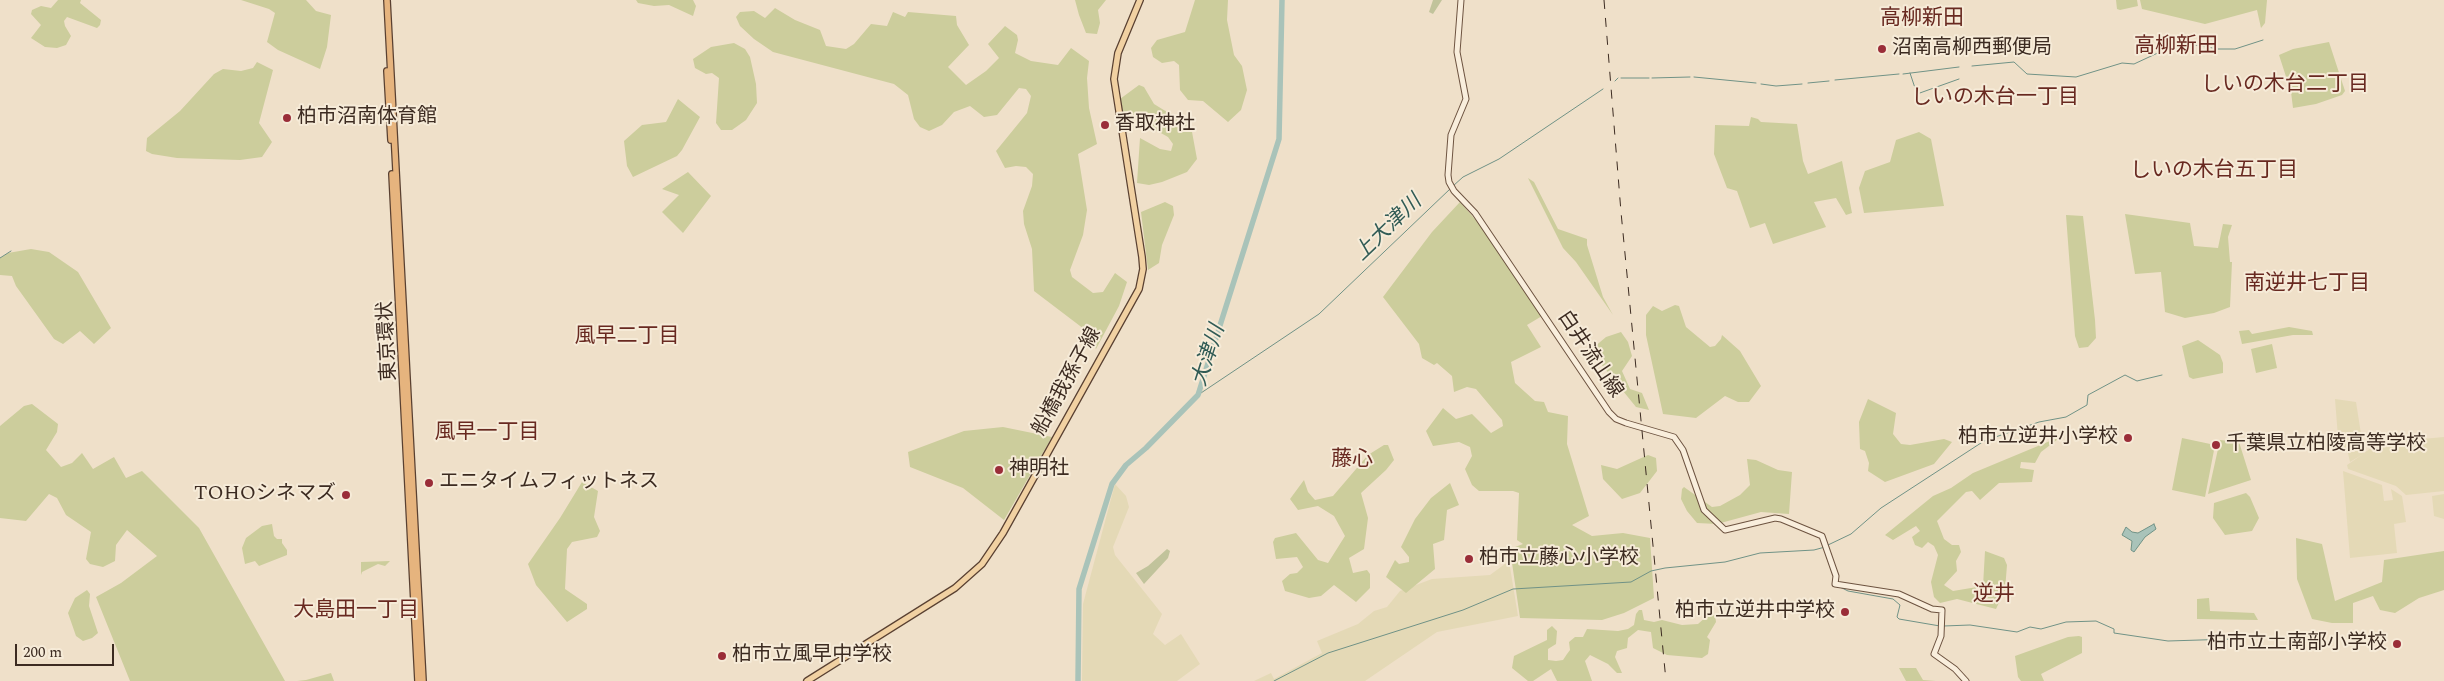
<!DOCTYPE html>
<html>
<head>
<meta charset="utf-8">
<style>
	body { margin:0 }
	#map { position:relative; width:2444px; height:681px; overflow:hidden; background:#efe0c9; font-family:Spectral,serif }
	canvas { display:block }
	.scale { position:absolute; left:15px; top:644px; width:99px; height:22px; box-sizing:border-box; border:2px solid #3c2b21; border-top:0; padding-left:6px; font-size:15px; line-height:18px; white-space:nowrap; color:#3c2b21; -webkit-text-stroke:4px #f6ebd8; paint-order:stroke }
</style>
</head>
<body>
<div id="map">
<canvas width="2444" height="681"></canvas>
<div class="scale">200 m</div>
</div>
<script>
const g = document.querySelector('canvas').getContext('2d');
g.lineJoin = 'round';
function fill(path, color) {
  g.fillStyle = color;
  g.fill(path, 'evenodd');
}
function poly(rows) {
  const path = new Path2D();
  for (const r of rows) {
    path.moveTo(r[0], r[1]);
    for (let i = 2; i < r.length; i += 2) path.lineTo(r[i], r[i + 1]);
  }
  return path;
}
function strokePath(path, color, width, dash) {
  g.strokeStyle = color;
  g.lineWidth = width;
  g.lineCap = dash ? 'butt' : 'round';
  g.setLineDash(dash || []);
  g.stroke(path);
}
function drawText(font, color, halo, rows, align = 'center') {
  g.font = font + ' Spectral,"Noto Sans JP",serif';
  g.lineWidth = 4;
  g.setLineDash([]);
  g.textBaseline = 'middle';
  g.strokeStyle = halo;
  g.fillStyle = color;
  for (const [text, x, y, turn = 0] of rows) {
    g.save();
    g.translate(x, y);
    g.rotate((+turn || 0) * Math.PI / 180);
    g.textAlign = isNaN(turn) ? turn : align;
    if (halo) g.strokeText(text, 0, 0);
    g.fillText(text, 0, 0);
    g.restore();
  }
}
fill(poly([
	[2335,399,2356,402,2364,453,2378,443,2444,437,2444,491,2406,495,2396,486,2348,469,2347,465,2363,454,2350,462,2347,449,2339,450],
	[2343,471,2382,485,2384,501,2393,500,2391,489,2402,496,2406,522,2394,524,2397,553,2350,558],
	[1115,484,1126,496,1129,507,1113,547,1115,555,1162,614,1153,634,1165,645,1181,634,1200,664,1177,681,1082,681,1083,604],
	[2444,494,2444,519,2434,516,2432,496],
	[1509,561,1518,616,1437,632,1365,681,1254,681,1271,673,1274,679,1322,653,1317,641,1358,624,1374,611,1387,607,1400,591,1432,579,1490,575]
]), '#e4d9b6');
fill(poly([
	[58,0,81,0,80,3,101,20,100,25,97,28,67,17,64,21,65,26,71,36,66,45,57,48,45,47,31,38,41,25,31,14,32,10,41,6,51,8],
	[241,0,306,0,316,11,331,15,327,47,320,69,278,50,267,42,275,13,269,9],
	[636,0,693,0,696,6,693,16,669,5,654,6,638,3],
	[1075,0,1106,0,1098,10,1100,23,1097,34,1086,33,1079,15],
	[1195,0,1228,0,1227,20,1234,55,1242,66,1247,90,1241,110,1228,122,1203,101,1188,100,1180,90,1179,65,1174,61,1162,63,1153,57,1151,48,1157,40,1185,32],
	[2116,0,2137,0,2138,6,2120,10,2117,9],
	[2140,0,2267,0,2265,23,2261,28,2257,10,2205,24,2142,9],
	[775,8,795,20,820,30,826,46,846,49,854,44,871,24,887,26,893,12,905,17,908,12,956,16,957,25,969,45,948,67,966,85,986,71,999,58,988,44,1005,26,1017,35,1018,40,1015,53,1031,61,1058,65,1071,48,1089,61,1087,78,1089,108,1097,144,1078,154,1087,210,1083,235,1070,270,1072,277,1093,293,1103,292,1115,273,1127,282,1119,306,1096,349,1084,329,1034,291,1032,249,1024,224,1023,211,1032,186,1033,174,1026,167,1016,166,1005,168,996,151,1027,113,1031,96,1026,89,1019,88,997,115,984,117,970,106,954,112,942,125,929,131,920,127,914,119,908,95,894,84,773,52,754,39,740,26,736,17,740,12,754,11,765,18],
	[2329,42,2345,91,2342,95,2316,104,2293,108,2291,92,2279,55,2293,49],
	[734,43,745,49,750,57,756,84,757,103,746,120,732,130,721,130,716,123,719,78,712,73,706,74,695,68,693,59,711,47],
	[257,62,273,70,259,123,272,142,262,157,240,160,177,158,152,154,146,151,147,138,180,111,214,74,223,69,241,71,253,68],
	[1139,85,1144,87,1154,104,1167,112,1190,121,1197,159,1187,172,1162,182,1149,185,1137,183,1140,138,1160,149,1171,151,1173,144,1168,137,1134,118,1121,118,1120,99],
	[678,99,700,117,682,150,677,156,633,177,627,166,624,141,642,125,666,122],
	[1751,117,1758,119,1761,122,1797,124,1803,161,1808,174,1842,161,1852,213,1846,215,1836,198,1814,202,1826,227,1773,244,1765,223,1750,228,1737,191,1727,188,1714,154,1715,125,1749,126],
	[1919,132,1931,139,1944,206,1864,213,1859,188,1865,171,1890,162,1896,140],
	[688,172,711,196,683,233,662,212,679,195,662,189],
	[1528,178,1534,182,1558,229,1587,239,1587,245,1603,297,1613,315,1576,262,1563,248],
	[1165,202,1173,206,1174,215,1162,245,1159,263,1148,270,1141,212],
	[1460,202,1488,234,1542,316,1527,325,1541,347,1511,362,1515,383,1535,401,1544,402,1548,412,1568,416,1567,444,1589,516,1572,525,1592,536,1623,533,1650,538,1654,598,1624,613,1602,620,1520,618,1510,549,1523,544,1517,540,1519,493,1513,491,1479,491,1472,485,1465,469,1472,456,1470,447,1459,442,1433,446,1426,431,1443,408,1456,419,1472,414,1491,433,1503,426,1502,420,1476,389,1467,387,1454,392,1452,376,1437,363,1434,365,1422,358,1419,344,1383,297,1432,232],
	[2125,214,2190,223,2194,246,2218,248,2223,224,2232,225,2228,237,2230,262,2232,262,2230,307,2214,313,2185,318,2165,312,2161,272,2135,274],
	[2066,215,2083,216,2095,320,2096,338,2088,347,2079,348,2075,336],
	[31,249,49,252,78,272,111,328,94,344,80,331,63,344,54,339,16,286,12,276,0,275,0,258,8,253],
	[1675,305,1679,306,1686,327,1710,347,1715,346,1721,339,1722,335,1740,351,1761,386,1749,402,1738,402,1725,396,1696,418,1663,414,1646,335,1646,315,1653,306,1662,311],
	[2289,327,2312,331,2313,335,2293,335,2242,344,2239,331,2249,330,2252,334],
	[1621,332,1628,342,1632,356,1622,371,1630,389,1642,393,1649,410,1636,407,1593,354,1593,348,1606,337],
	[2198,340,2220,355,2223,363,2223,373,2193,379,2189,377,2182,346],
	[2272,344,2277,368,2256,373,2251,349],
	[1868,399,1896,413,1893,434,1901,444,1910,445,1944,439,1952,442,1934,464,1885,482,1868,471,1869,463,1865,451,1860,449,1859,422],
	[32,404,58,424,57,432,46,450,61,467,72,463,82,453,93,469,114,457,126,478,142,471,199,528,285,681,130,681,96,597,121,583,157,556,127,530,116,545,115,561,103,567,90,564,86,559,91,532,66,515,57,498,49,494,26,521,0,518,0,426,24,406],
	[1003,427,1052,437,1004,520,963,488,910,467,908,452,964,431],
	[2062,436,2041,452,2035,463,2021,462,2020,468,2034,470,2032,482,1999,483,1980,500,1972,491,1966,492,1937,521,1944,539,1952,545,1959,545,1961,552,1956,561,1957,571,1944,585,1953,591,1983,586,1985,551,2004,558,2007,565,2005,590,1996,609,1957,599,1940,603,1934,597,1931,582,1938,555,1934,546,1928,542,1922,548,1915,545,1912,537,1920,531,1916,526,1893,540,1885,535,1933,496,1951,488,1973,473],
	[2182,438,2215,445,2205,497,2172,490],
	[2220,440,2239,442,2251,480,2208,494],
	[1384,445,1388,445,1394,460,1386,470,1361,493,1368,518,1364,549,1349,558,1353,573,1367,570,1370,574,1370,588,1356,602,1334,585,1321,596,1309,598,1285,591,1282,581,1290,574,1297,573,1303,567,1297,557,1276,559,1273,542,1275,538,1296,533,1318,560,1328,563,1345,536,1334,516,1318,506,1298,510,1290,499,1304,480,1308,492,1315,500,1333,496,1368,455],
	[1648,455,1656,458,1657,471,1640,493,1622,499,1603,479,1601,465,1617,469],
	[1747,459,1756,460,1778,470,1792,472,1789,514,1761,512,1717,524,1697,523,1687,511,1681,499,1682,489,1684,487,1712,507,1720,506,1740,495,1750,485],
	[582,482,598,491,594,517,600,531,597,537,572,542,567,549,565,589,587,604,587,609,567,622,536,585,528,564,560,518],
	[1450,483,1459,505,1447,510,1444,540,1433,544,1435,569,1406,593,1386,577,1395,560,1399,564,1409,562,1409,557,1401,547,1415,519,1431,498],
	[2246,493,2250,497,2259,518,2252,531,2225,535,2213,518,2214,503],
	[272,524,274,536,277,539,282,539,282,543,287,550,287,555,259,566,255,561,245,564,242,548,246,538,262,526],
	[2296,538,2322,544,2335,601,2382,582,2384,560,2444,551,2444,590,2419,598,2395,613,2380,610,2373,596,2353,603,2353,623,2332,623,2312,619,2297,579],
	[390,561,385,566,378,564,362,572,361,575,361,562],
	[87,590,90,594,89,606,98,633,92,638,83,641,76,636,68,613,75,598],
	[2209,598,2210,611,2254,613,2258,620,2197,619,2197,599],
	[1639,610,1642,610,1644,620,1654,622,1662,620,1682,625,1698,624,1707,616,1715,615,1716,622,1707,637,1710,640,1708,654,1702,658,1667,655,1653,648,1651,632,1638,630,1628,638,1627,648,1617,651,1615,657,1622,673,1617,673,1608,664,1590,655,1585,661,1592,681,1557,681,1551,669,1533,681,1528,681,1512,668,1514,656,1547,640,1547,630,1552,626,1557,631,1556,644,1548,649,1548,660,1556,661,1563,660,1567,654,1570,650,1569,642,1575,637,1583,637,1587,629,1618,631,1628,629,1634,625,1636,614],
	[2079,636,2082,637,2082,653,2041,674,2044,681,2021,681,2018,677,2015,656,2068,637],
	[1899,668,1916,668,1923,680,1936,681,1906,681],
	[331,673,334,681,297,681,306,680]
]), '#cccd9c');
fill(poly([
	[1433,0,1442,0,1433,14,1429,12],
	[1167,549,1170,551,1168,558,1144,584,1136,573,1148,566]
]), '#c1c39b');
const water = poly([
	[2154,524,2156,529,2145,537,2134,552,2131,550,2132,541,2122,535,2126,527,2132,532,2138,533,2154,524]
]);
fill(water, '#a9c3b9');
strokePath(water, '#709286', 1);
strokePath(poly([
	[1972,66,2014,62,2027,74,2076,77,2122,63,2134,64,2175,45,2185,43,2218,49,2235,49,2263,40],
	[1910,73,1917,94,1959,79],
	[1903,74,1959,67],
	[1694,77,1756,83],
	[1621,78,1649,78],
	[1652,78,1690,77],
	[1835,80,1899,74],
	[1615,81,1618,78],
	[1808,83,1829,81],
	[1761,84,1776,86,1802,84],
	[1453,186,1463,177,1499,159,1603,89],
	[0,258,11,251],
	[1198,395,1319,314,1450,189],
	[1828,545,1851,534,1881,508,1984,441,2039,422,2066,417,2087,405,2088,395,2125,375,2137,381,2162,375],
	[1826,555,1833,575],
	[1840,587,1848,591,1893,599,1900,605,1897,617,1899,619,1940,626],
	[1944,626,1970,625,2017,632,2030,627,2041,629,2066,622,2096,621,2114,629,2114,633,2168,641,2232,639],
	[1274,681,1328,653,1463,610,1513,589,1631,582,1651,571,1665,568,1725,562,1760,553,1814,550,1825,547]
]), '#709286', 1);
strokePath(poly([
	[1078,681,1079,589,1112,484,1126,465,1146,448,1198,395,1279,139,1282,0]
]), '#a9c3b9', 5.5);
const secondary = poly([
	[1461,0,1457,52,1466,99,1451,135,1448,175,1449,182,1454,191,1475,213,1609,412,1616,419,1626,423,1674,437,1683,450,1704,510,1725,530,1775,518,1781,519,1822,536,1836,576,1835,584,1899,594,1932,609,1942,610,1941,636,1934,654,1955,669,1966,681]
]);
const primary = poly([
	[807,681,955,588,982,564,1003,533,1139,289,1143,269,1142,257,1114,79,1118,53,1140,0]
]);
const trunk = poly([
	[387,0,423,681],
	[387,71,391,140],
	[392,174,418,681]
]);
strokePath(secondary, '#6d5340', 7);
strokePath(primary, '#594031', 8);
strokePath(trunk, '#594031', 8);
strokePath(secondary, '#f9eedc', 5);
strokePath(primary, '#f1d1a2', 5.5);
strokePath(trunk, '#e6b47e', 5.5);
strokePath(poly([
	[1604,0,1621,212,1666,681]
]), '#3c2b21', 1, [9, 9]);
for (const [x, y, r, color] of [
	[1882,49,5,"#9a2d38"],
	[287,118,5,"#9a2d38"],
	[1105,125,5,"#9a2d38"],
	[2128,438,5,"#9a2d38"],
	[2216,445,5,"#9a2d38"],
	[999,470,5,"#9a2d38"],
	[429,483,5,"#9a2d38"],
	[346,495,5,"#9a2d38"],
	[1469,559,5,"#9a2d38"],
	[1845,612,5,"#9a2d38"],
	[2397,644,5,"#9a2d38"],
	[722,656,5,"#9a2d38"]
]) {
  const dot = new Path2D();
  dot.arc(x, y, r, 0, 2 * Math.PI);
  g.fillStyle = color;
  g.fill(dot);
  strokePath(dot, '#f6ebd8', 2);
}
drawText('20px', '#3c2b21', '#f6ebd8', [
	["沼南高柳西郵便局",1892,49],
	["柏市沼南体育館",297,118],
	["香取神社",1115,125],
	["柏市立逆井小学校",2118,438,"right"],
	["千葉県立柏陵高等学校",2226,445],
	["神明社",1009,470],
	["エニタイムフィットネス",439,483],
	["TOHOシネマズ",336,495,"right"],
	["柏市立藤心小学校",1479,559],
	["柏市立逆井中学校",1835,612,"right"],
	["柏市立土南部小学校",2387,644,"right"],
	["柏市立風早中学校",732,656]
], 'left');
drawText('20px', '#3c2b21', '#f6ebd8', [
	["東京環状",389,341,-93],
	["白井流山線",1589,355,56],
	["船橋我孫子線",1068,382,-61]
]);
drawText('21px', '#682920', '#f6ebd8', [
	["高柳新田",1922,20],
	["高柳新田",2176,48],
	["しいの木台二丁目",2285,86],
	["しいの木台一丁目",1995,99],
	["しいの木台五丁目",2214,172],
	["南逆井七丁目",2307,285],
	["風早二丁目",627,338],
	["風早一丁目",487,434],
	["藤心",1352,461],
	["逆井",1994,596],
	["大島田一丁目",356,612]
]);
drawText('italic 21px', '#305b55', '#f6ebd8', [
	["上大津川",1389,229,-44],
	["大津川",1210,356,-72]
]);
</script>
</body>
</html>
